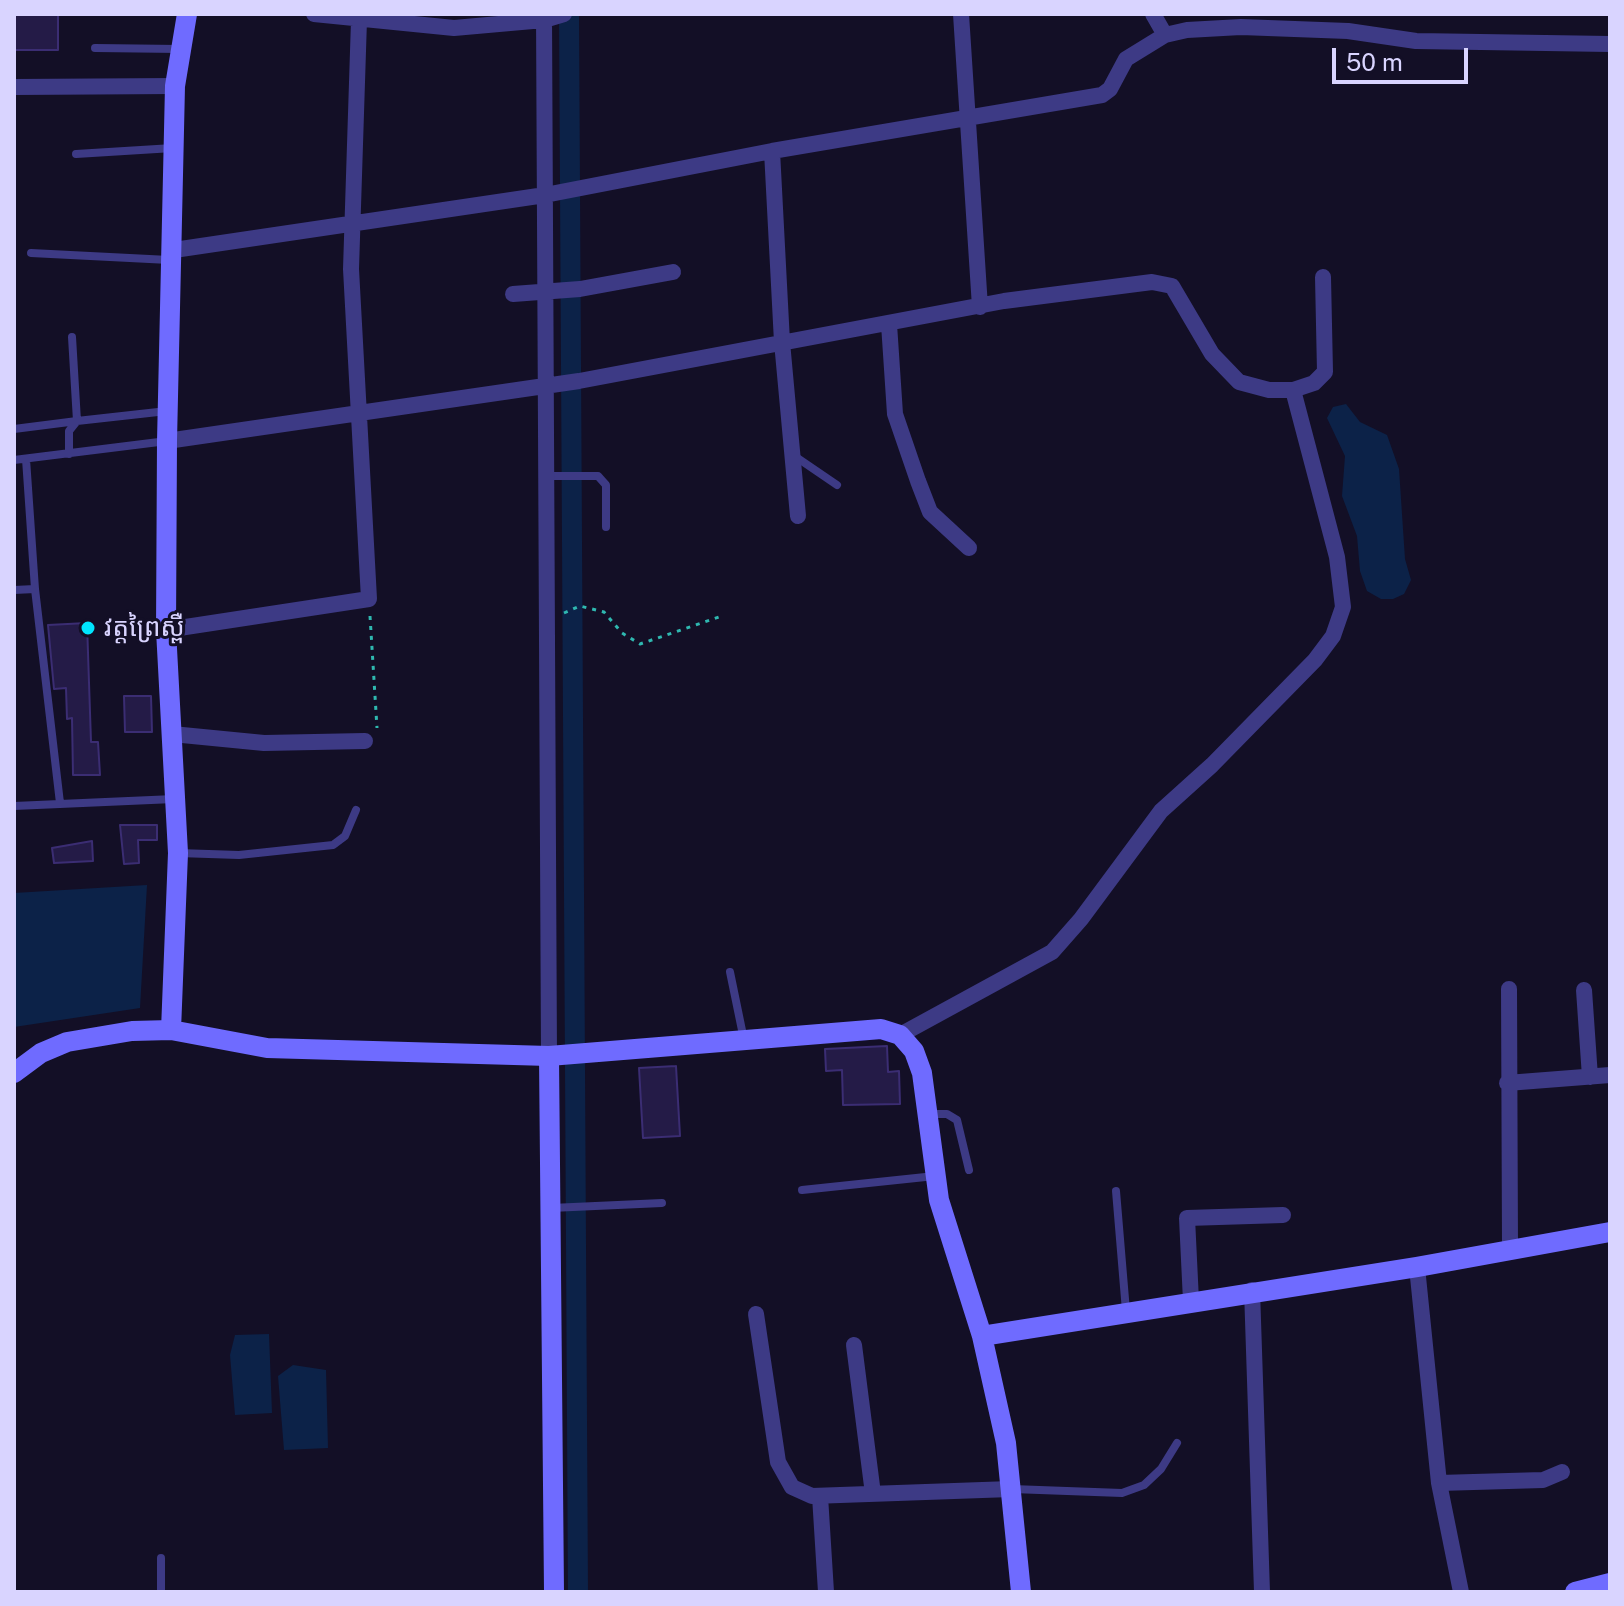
<!DOCTYPE html>
<html>
<head>
<meta charset="utf-8">
<style>
	body { margin:0 }
	#map { position:relative; width:1624px; height:1606px; overflow:hidden; background:#130f26; font-family:"Public Sans",sans-serif }
	canvas { display:block }
	.frame { position:absolute; inset:0; border:16px solid #d9d4ff; pointer-events:none }
	.scale { position:absolute; left:1332px; top:48px; width:136px; height:36px; box-sizing:border-box; border:4px solid #d9d4ff; border-top:0; padding-left:10px; font-size:24px; line-height:28px; white-space:nowrap; color:#d9d4ff; -webkit-text-stroke:6px #130f26; paint-order:stroke }
</style>
</head>
<body>
<div id="map">
<canvas width="1624" height="1606"></canvas>
<div class="frame"></div>
<div class="scale">50 m</div>
</div>
<script>
const g = document.querySelector('canvas').getContext('2d');
g.lineJoin = 'round';
function fill(path, color) {
  g.fillStyle = color;
  g.fill(path, 'evenodd');
}
function poly(rows) {
  const path = new Path2D();
  for (const r of rows) {
    path.moveTo(r[0], r[1]);
    for (let i = 2; i < r.length; i += 2) path.lineTo(r[i], r[i + 1]);
  }
  return path;
}
function strokePath(path, color, width, dash) {
  g.strokeStyle = color;
  g.lineWidth = width;
  g.lineCap = dash ? 'butt' : 'round';
  g.setLineDash(dash || []);
  g.stroke(path);
}
function drawText(font, color, halo, rows, align = 'center') {
  g.font = font + ' "Public Sans","Noto Sans Khmer",sans-serif';
  g.lineWidth = 6;
  g.setLineDash([]);
  g.textBaseline = 'middle';
  g.strokeStyle = halo;
  g.fillStyle = color;
  for (const [text, x, y, turn = 0] of rows) {
    g.save();
    g.translate(x, y);
    g.rotate((+turn || 0) * Math.PI / 180);
    g.textAlign = isNaN(turn) ? turn : align;
    if (halo) g.strokeText(text, 0, 0);
    g.fillText(text, 0, 0);
    g.restore();
  }
}
fill(poly([
	[1346,404,1360,422,1387,435,1399,469,1405,559,1411,580,1404,594,1393,599,1381,599,1367,591,1360,571,1357,536,1342,496,1345,456,1327,418,1333,407],
	[147,885,140,1008,14,1027,14,893],
	[269,1334,272,1413,235,1415,230,1355,235,1335],
	[293,1365,326,1370,328,1448,284,1450,278,1376]
]), '#0c2248');
strokePath(poly([
	[569,14,578,1592]
]), '#0c2248', 20);
const building = poly([
	[14,14,58,14,58,50,14,50,14,14],
	[87,623,91,742,98,742,100,775,73,775,72,718,67,719,66,688,54,689,48,625,87,623],
	[124,696,151,696,152,732,125,732,124,696],
	[120,825,157,825,157,840,138,840,139,863,124,864,120,825],
	[92,841,93,861,54,863,52,848,92,841],
	[887,1046,888,1072,899,1071,900,1104,843,1105,842,1070,826,1071,825,1049,887,1046],
	[676,1066,680,1136,643,1138,639,1068,676,1066]
]);
fill(building, '#241b47');
strokePath(building, '#3b2d73', 2);
strokePath(poly([
	[564,613,580,606,604,612,622,633,640,644,719,617],
	[370,616,377,728]
]), '#2fb8b0', 3, [4, 6]);
strokePath(poly([
	[95,48,180,49],
	[76,154,173,148],
	[31,253,169,260],
	[14,429,77,421,72,337],
	[69,454,69,431,77,421,167,411],
	[793,455,837,485],
	[26,459,35,589,60,803],
	[14,460,167,441],
	[547,476,598,476,606,485,606,527],
	[14,590,35,589],
	[14,806,174,799],
	[178,853,239,855,333,845,345,836,356,810],
	[730,972,744,1040],
	[928,1114,947,1114,957,1120,969,1170],
	[802,1190,935,1176],
	[1116,1191,1126,1311],
	[551,1208,662,1203],
	[1012,1489,1122,1493,1144,1485,1161,1469,1177,1443],
	[161,1592,161,1558]
]), '#3d3a85', 8);
strokePath(poly([
	[314,14,454,28,544,20,564,14],
	[544,14,549,1056],
	[961,14,980,307],
	[1153,14,1165,35],
	[14,87,175,86],
	[772,151,782,342,798,516],
	[174,250,545,195,772,151,1102,95,1110,89,1126,59,1165,35,1187,30,1241,27,1348,31,1416,41,1610,44],
	[513,294,580,289,673,272],
	[889,324,895,414,918,481,930,512,969,548],
	[167,441,579,381,1004,301,1152,282,1172,286,1212,354,1239,382,1269,390,1293,390,1314,383,1325,372,1323,277],
	[166,630,369,599,351,269,359,20],
	[172,734,264,743,365,741],
	[1509,989,1510,1248],
	[1584,990,1590,1077],
	[900,1035,1052,952,1081,919,1161,811,1212,765,1315,660,1333,636,1343,607,1337,557,1293,390],
	[1507,1083,1610,1075],
	[1417,1267,1439,1483,1461,1592],
	[1252,1290,1262,1592],
	[1191,1301,1187,1218,1283,1215],
	[756,1314,778,1462,792,1487,812,1496,1011,1489],
	[854,1345,873,1494],
	[1439,1483,1543,1480,1562,1472],
	[820,1496,826,1592]
]), '#3d3a85', 16);
strokePath(poly([
	[171,1030,178,853,166,630,167,441,175,86,187,14],
	[549,1056,554,1592],
	[14,1073,41,1053,67,1042,132,1031,171,1030,267,1048,549,1056,881,1029,900,1035,914,1051,922,1073,939,1200,982,1336,1006,1443,1021,1592],
	[982,1336,1417,1267,1610,1232],
	[1575,1592,1610,1583]
]), '#6f6bff', 20);
for (const [x, y, r, color] of [
	[88,628,8,"#00e5ff"]
]) {
  const dot = new Path2D();
  dot.arc(x, y, r, 0, 2 * Math.PI);
  g.fillStyle = color;
  g.fill(dot);
  strokePath(dot, '#130f26', 3);
}
drawText('26px', '#d9d4ff', '#130f26', [
	["វត្តព្រៃស្ពឺ",104,628]
], 'left');
</script>
</body>
</html>
